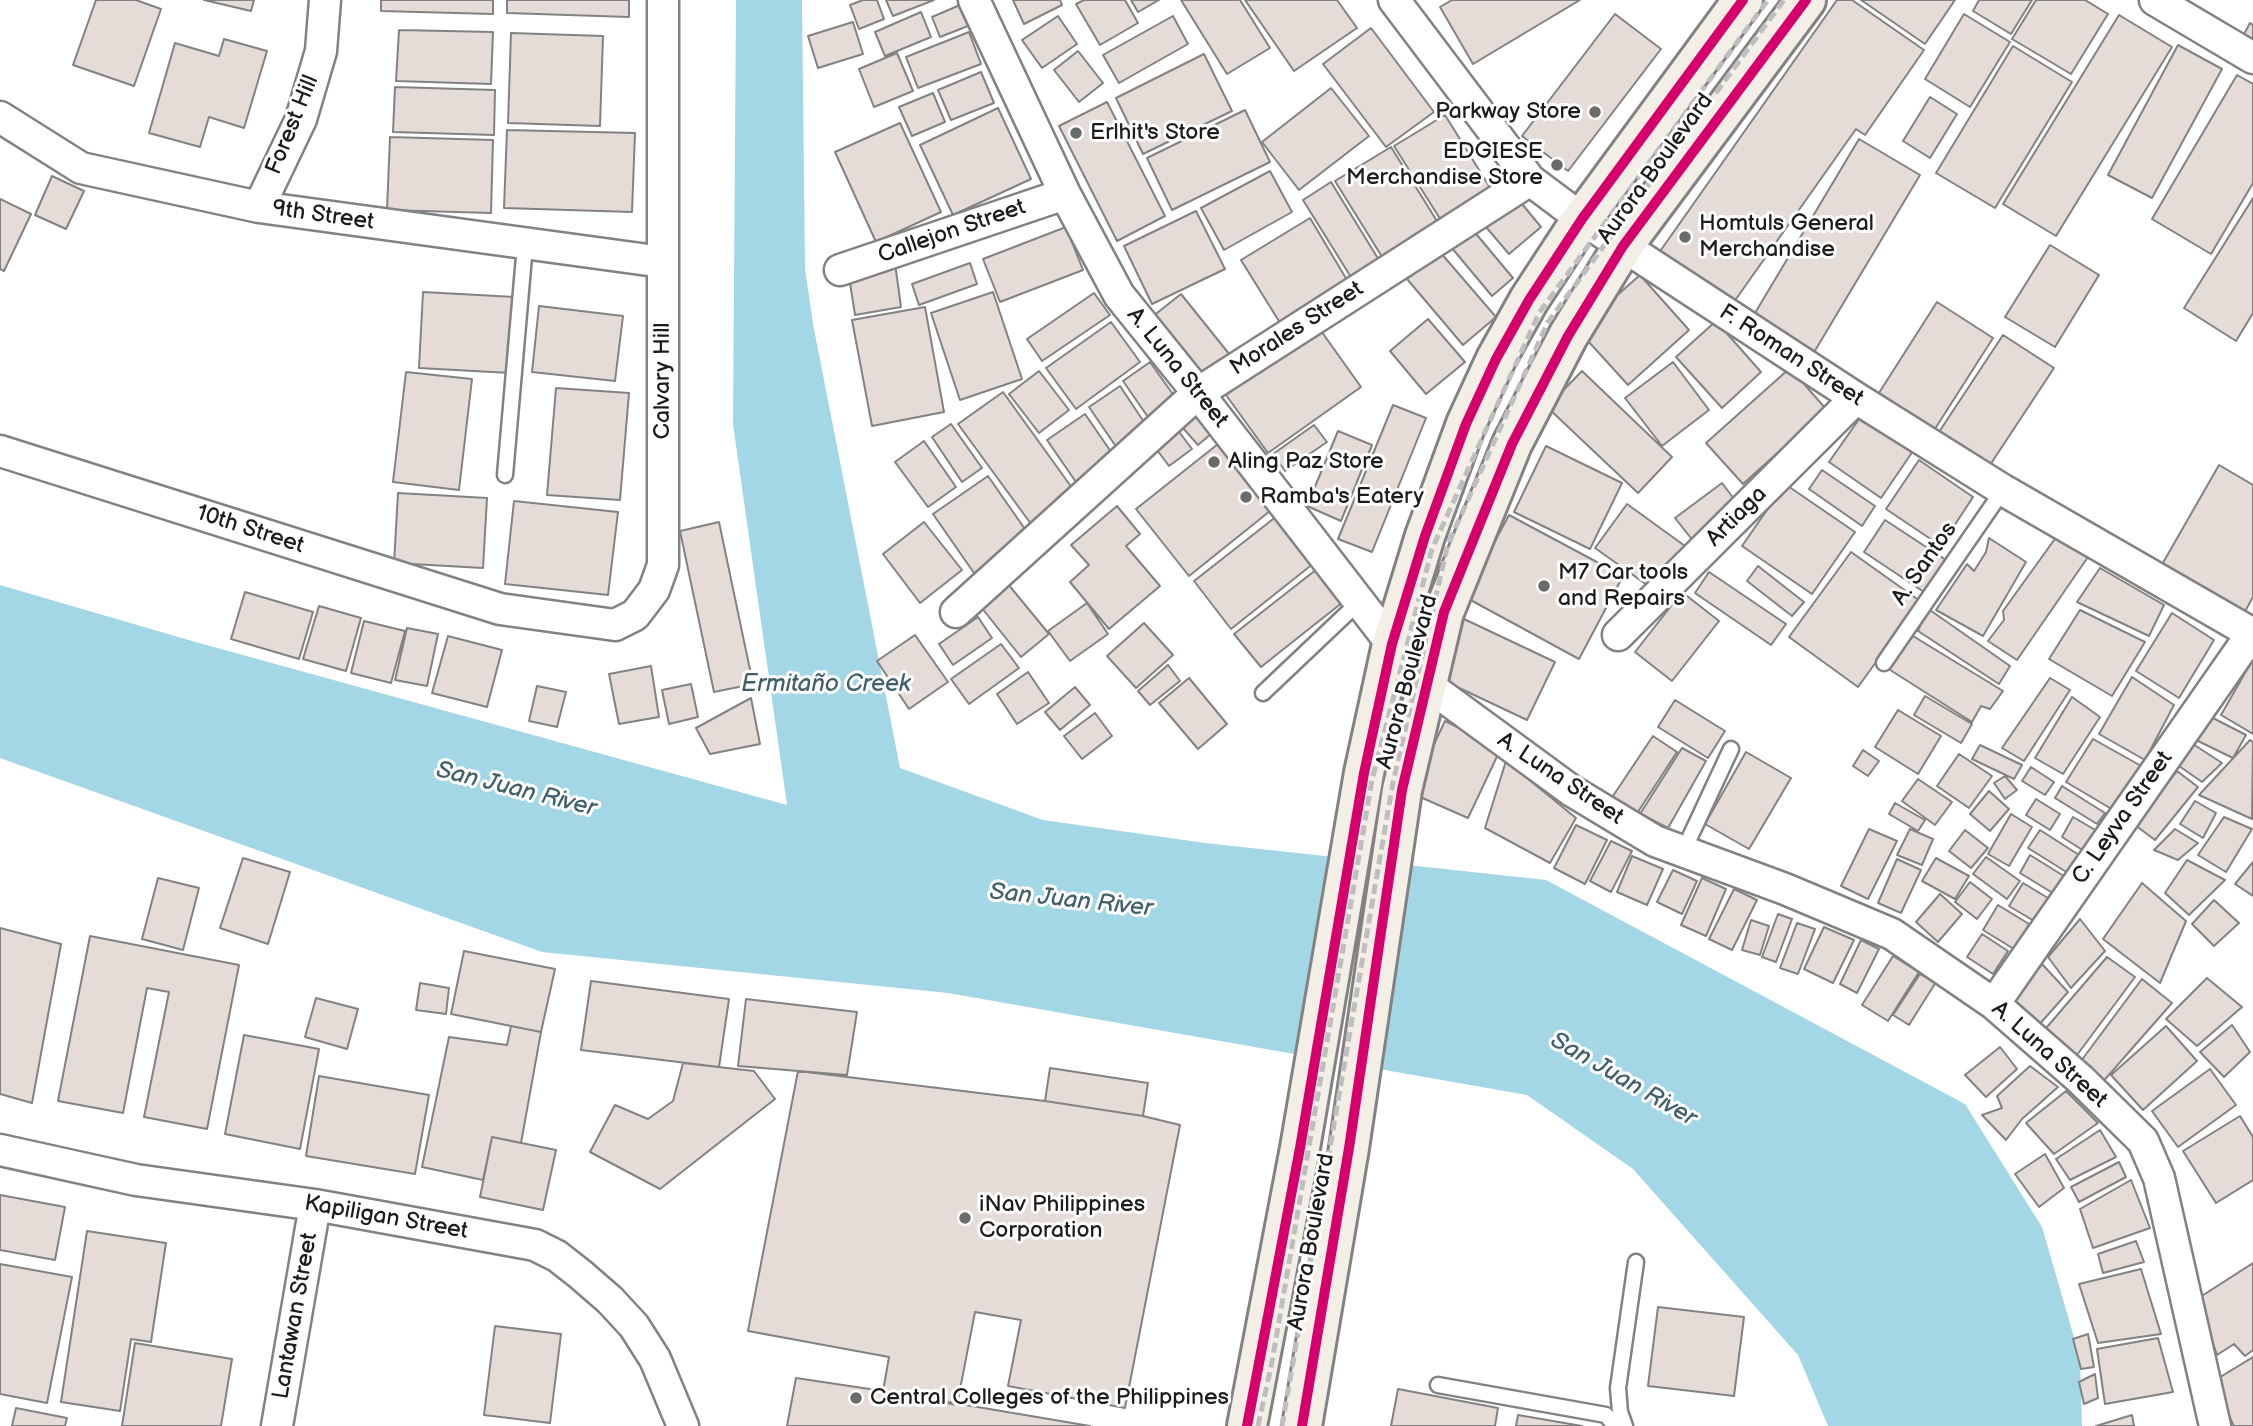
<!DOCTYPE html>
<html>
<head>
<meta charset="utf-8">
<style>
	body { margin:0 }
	canvas { display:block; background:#fff }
</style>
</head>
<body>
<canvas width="2253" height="1426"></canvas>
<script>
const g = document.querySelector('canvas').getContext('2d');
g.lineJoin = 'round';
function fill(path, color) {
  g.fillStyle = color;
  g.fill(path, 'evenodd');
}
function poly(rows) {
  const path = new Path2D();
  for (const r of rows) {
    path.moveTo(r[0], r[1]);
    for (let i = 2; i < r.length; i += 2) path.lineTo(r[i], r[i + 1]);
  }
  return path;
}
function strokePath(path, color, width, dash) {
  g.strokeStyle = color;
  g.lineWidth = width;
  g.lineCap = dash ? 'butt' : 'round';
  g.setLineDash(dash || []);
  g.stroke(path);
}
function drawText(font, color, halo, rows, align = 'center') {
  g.font = font + ' "Balsamiq Sans",sans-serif';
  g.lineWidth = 6;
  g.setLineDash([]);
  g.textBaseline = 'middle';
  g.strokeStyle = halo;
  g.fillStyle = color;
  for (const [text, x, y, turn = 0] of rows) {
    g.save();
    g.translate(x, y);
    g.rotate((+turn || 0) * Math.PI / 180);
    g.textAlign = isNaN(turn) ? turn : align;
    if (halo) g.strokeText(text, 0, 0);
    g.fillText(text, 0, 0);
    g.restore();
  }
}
fill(poly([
	[736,0,802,0,805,268,813,324,900,768,1043,820,1205,843,1546,880,1965,1104,2042,1227,2080,1358,2082,1426,1828,1426,1798,1355,1633,1169,1527,1095,948,993,542,952,0,758,0,585,192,641,787,805,733,424]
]), '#a3d7e6');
fill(poly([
	[1353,855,1386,859,1350,1068,1317,1062]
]), '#fff');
const building = poly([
	[96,0,136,0,161,9,134,86,73,65,96,0],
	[204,0,254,0,251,11,204,0],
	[381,0,493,0,493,14,381,11,381,0],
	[507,0,629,0,629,17,507,13,507,0],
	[863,0,877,0,884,19,859,29,850,5,863,0],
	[886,0,934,0,893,16,886,0],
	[1013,0,1060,0,1062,5,1024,24,1013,0],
	[1084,0,1125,0,1138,23,1100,45,1076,4,1084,0],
	[1131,0,1159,0,1138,12,1131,0],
	[1181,0,1240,0,1270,48,1227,74,1181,0],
	[1245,0,1337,0,1357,28,1294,71,1245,0],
	[1452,0,1580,0,1473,64,1440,7,1452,0],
	[1837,0,1852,0,1924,50,1865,135,1856,129,1729,309,1656,257,1837,0],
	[1861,0,1955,0,1925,44,1861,0],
	[1979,0,2032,0,2011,34,1973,11,1979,0],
	[2036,0,2085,0,2108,14,2071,74,2012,39,2036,0],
	[960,5,968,26,940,37,932,17,960,5],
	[921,12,931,37,885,56,875,32,921,12],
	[1615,14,1661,49,1568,171,1522,136,1615,14],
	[1964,14,2010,42,1970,107,1925,79,1964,14],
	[2119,15,2172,47,2056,236,2003,204,2119,15],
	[1058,16,1077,44,1042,68,1022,40,1058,16],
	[1173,16,1188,44,1119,83,1103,55,1173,16],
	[853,22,863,54,818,68,808,36,853,22],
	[2250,23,2253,25,2253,53,2238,45,2250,23],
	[1371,28,1434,112,1386,147,1323,64,1371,28],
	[399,30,493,32,491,84,396,81,399,30],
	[969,32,981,64,918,88,906,57,969,32],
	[511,33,603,36,600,126,508,123,511,33],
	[224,39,267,51,244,128,209,117,200,147,149,133,175,43,219,56,224,39],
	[2178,45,2222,69,2152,198,2108,175,2178,45],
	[2013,46,2072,82,1995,208,1936,173,2013,46],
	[1078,51,1103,83,1079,102,1054,70,1078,51],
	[897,53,913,91,874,107,859,69,897,53],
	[1204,54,1232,111,1143,154,1116,98,1204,54],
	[981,72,994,103,951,120,938,90,981,72],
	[2237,75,2253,84,2253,183,2211,254,2152,219,2237,75],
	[395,87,495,90,494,135,393,132,395,87],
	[1331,88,1369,136,1299,190,1262,142,1331,88],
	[933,93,945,122,912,136,899,107,933,93],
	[1930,97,1957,114,1930,158,1903,141,1930,97],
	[1107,102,1165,216,1117,241,1059,126,1107,102],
	[998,108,1031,179,953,215,920,145,998,108],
	[1245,110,1270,162,1172,210,1147,158,1245,110],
	[1445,115,1494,194,1444,225,1394,146,1445,115],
	[900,123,941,212,876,242,835,152,900,123],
	[507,130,635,133,632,212,504,208,507,130],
	[390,137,493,140,491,213,387,210,390,137],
	[1859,139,1920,175,1813,354,1752,318,1859,139],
	[1391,147,1440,226,1384,260,1335,181,1391,147],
	[1270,171,1292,212,1224,250,1201,208,1270,171],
	[52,176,84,191,66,229,35,215,52,176],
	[1331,182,1382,265,1354,282,1303,200,1331,182],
	[2253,198,2253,313,2236,341,2184,308,2253,198],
	[0,199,31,214,4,271,0,269,0,199],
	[1518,199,1541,227,1509,254,1486,227,1518,199],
	[1196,211,1225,269,1152,304,1124,246,1196,211],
	[1310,218,1350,285,1282,326,1241,260,1310,218],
	[1066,227,1083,270,1000,302,983,259,1066,227],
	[1472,229,1513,278,1492,296,1451,247,1472,229],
	[2050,245,2099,275,2055,347,2005,317,2050,245],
	[1440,252,1496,317,1463,345,1407,279,1440,252],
	[895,263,901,307,855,315,848,270,895,263],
	[970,263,977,284,919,305,912,284,970,263],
	[1640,275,1689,330,1628,385,1578,330,1640,275],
	[423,292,515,297,510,373,419,368,423,292],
	[993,292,1022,379,960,400,931,313,993,292],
	[1094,293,1110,315,1042,361,1027,339,1094,293],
	[1181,294,1230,355,1201,378,1152,317,1181,294],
	[1937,302,1993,338,1933,432,1877,396,1937,302],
	[539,306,623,316,615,381,532,372,539,306],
	[925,307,944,412,872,426,852,320,925,307],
	[1428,319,1465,362,1426,394,1390,351,1428,319],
	[1716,321,1761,372,1722,408,1676,357,1716,321],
	[1111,322,1140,362,1076,409,1046,368,1111,322],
	[1319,328,1361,387,1268,453,1226,395,1319,328],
	[2003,335,2054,368,1990,465,1939,432,2003,335],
	[1150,362,1177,400,1150,420,1123,381,1150,362],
	[1673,362,1709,410,1662,446,1625,398,1673,362],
	[1790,368,1826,409,1743,484,1706,443,1790,368],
	[1039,371,1069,410,1039,433,1009,394,1039,371],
	[1582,371,1672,457,1638,493,1547,407,1582,371],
	[406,372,472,379,459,490,393,482,406,372],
	[1120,386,1148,428,1117,448,1089,407,1120,386],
	[556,388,629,393,620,500,547,495,556,388],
	[1003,392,1075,492,1031,524,958,424,1003,392],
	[1195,402,1218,428,1198,445,1175,419,1195,402],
	[1393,405,1426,418,1372,552,1338,539,1393,405],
	[1085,414,1116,459,1078,485,1047,440,1085,414],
	[1862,415,1913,451,1881,498,1829,462,1862,415],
	[951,424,982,468,962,482,932,437,951,424],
	[1174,425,1192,449,1169,466,1151,442,1174,425],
	[1314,425,1327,442,1285,471,1273,454,1314,425],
	[1338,431,1372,445,1341,521,1307,506,1338,431],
	[924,441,956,487,928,507,895,462,924,441],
	[1218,444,1270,511,1189,576,1136,509,1218,444],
	[1546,446,1622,483,1590,549,1514,512,1546,446],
	[1919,460,1973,497,1941,546,1886,509,1919,460],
	[2219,465,2253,485,2253,597,2243,615,2160,568,2219,465],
	[1822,470,1875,506,1862,526,1809,489,1822,470],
	[988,476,1029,535,974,573,933,514,988,476],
	[1722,483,1740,507,1694,542,1675,518,1722,483],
	[1785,484,1855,532,1812,594,1742,546,1785,484],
	[398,493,487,498,483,568,394,563,398,493],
	[514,501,618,512,608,595,505,584,514,501],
	[1627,504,1685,546,1654,590,1595,548,1627,504],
	[1117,506,1140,534,1126,546,1160,586,1109,629,1070,582,1089,565,1071,545,1117,506],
	[1509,515,1623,576,1579,659,1465,597,1509,515],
	[1277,516,1314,563,1231,629,1194,581,1277,516],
	[1885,520,1946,560,1924,592,1864,552,1885,520],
	[719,522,753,684,714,692,680,531,719,522],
	[924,522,962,570,920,603,883,554,924,522],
	[2057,536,2088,557,2017,660,1988,641,2004,620,2003,611,2057,536],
	[1989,538,2026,562,1983,636,1936,610,1967,564,1974,571,1986,552,1989,538],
	[1851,552,1920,601,1858,687,1789,637,1851,552],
	[1758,566,1804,602,1792,616,1747,581,1758,566],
	[2100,568,2164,605,2149,636,2077,602,2100,568],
	[1317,569,1343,602,1261,667,1234,634,1317,569],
	[1709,572,1786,624,1771,645,1695,593,1709,572],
	[1008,584,1049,634,1021,657,981,607,1008,584],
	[245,592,313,612,299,659,231,639,245,592],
	[1682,592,1719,621,1672,681,1635,652,1682,592],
	[1087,603,1108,634,1070,661,1048,631,1087,603],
	[319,606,361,618,346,671,303,659,319,606],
	[1927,608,2010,666,1999,684,1918,631,1927,608],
	[2080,610,2145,642,2112,696,2049,659,2080,610],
	[2172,613,2214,640,2179,698,2136,671,2172,613],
	[978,617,992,638,953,665,939,644,978,617],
	[1464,619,1555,662,1527,720,1436,677,1464,619],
	[364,621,405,631,391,683,351,673,364,621],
	[1144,623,1173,655,1136,688,1107,656,1144,623],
	[407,628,438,634,427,686,395,680,407,628],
	[915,635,948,682,909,709,877,661,915,635],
	[448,636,502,650,487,707,432,693,448,636],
	[1913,636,2003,691,1990,709,1981,706,1972,722,1887,668,1913,636],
	[1001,644,1019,668,969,704,951,679,1001,644],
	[2253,659,2253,734,2221,715,2253,659],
	[1168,665,1180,681,1150,705,1138,691,1168,665],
	[651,666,659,717,619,724,609,674,651,666],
	[1028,672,1049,703,1017,724,997,694,1028,672],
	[2132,677,2174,705,2145,760,2099,734,2132,677],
	[1189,678,1227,724,1198,749,1159,703,1189,678],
	[2050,678,2070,690,2024,761,2002,748,2050,678],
	[691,684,698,717,669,724,662,690,691,684],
	[537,686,566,692,557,727,529,721,537,686],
	[1075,687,1090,705,1060,730,1045,712,1075,687],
	[1925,696,1972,724,1961,743,1914,715,1925,696],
	[2072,697,2100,717,2063,774,2035,758,2072,697],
	[751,698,760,744,710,754,696,728,751,698],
	[1675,700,1725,731,1708,758,1658,727,1675,700],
	[1898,710,1941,736,1918,774,1875,747,1898,710],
	[1095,713,1112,736,1082,759,1064,736,1095,713],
	[2213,718,2246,735,2233,758,2196,740,2213,718],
	[1445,721,1501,748,1468,818,1411,793,1445,721],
	[1653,736,1677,752,1634,818,1609,802,1653,736],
	[2093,739,2143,767,2115,811,2066,782,2093,739],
	[2250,740,2253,742,2252,819,2199,795,2250,740],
	[2193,744,2222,763,2202,782,2179,766,2193,744],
	[1980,745,2022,765,2014,779,1972,759,1980,745],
	[1682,748,1706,761,1668,828,1640,814,1682,748],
	[1863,750,1879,761,1868,776,1853,766,1863,750],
	[1746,752,1791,778,1749,849,1705,824,1746,752],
	[1959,754,1992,776,1969,808,1937,786,1959,754],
	[1506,761,1576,818,1550,863,1485,828,1506,761],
	[2031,767,2054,782,2045,795,2022,781,2031,767],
	[2177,771,2198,787,2155,840,2135,825,2177,771],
	[2005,776,2017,790,2005,799,1994,783,2005,776],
	[1918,779,1952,802,1935,825,1902,801,1918,779],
	[2062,786,2105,813,2097,824,2055,798,2062,786],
	[1989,791,2009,809,1990,831,1970,814,1989,791],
	[2036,799,2060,814,2050,830,2026,815,2036,799],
	[2195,801,2216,813,2203,838,2180,824,2195,801],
	[1895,803,1925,820,1918,831,1889,814,1895,803],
	[2011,814,2032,827,2009,866,1988,854,2011,814],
	[2073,817,2097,831,2084,851,2062,837,2073,817],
	[2224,817,2252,829,2226,872,2198,855,2224,817],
	[1576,825,1607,840,1585,884,1554,868,1576,825],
	[1869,829,1897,841,1868,899,1841,886,1869,829],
	[1910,829,1933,839,1922,865,1897,855,1910,829],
	[2175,829,2198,843,2178,860,2154,850,2175,829],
	[1965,830,1988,848,1971,868,1949,851,1965,830],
	[2040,830,2079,855,2068,873,2028,848,2040,830],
	[1611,841,1632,851,1611,892,1590,881,1611,841],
	[2030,855,2067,878,2056,895,2020,873,2030,855],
	[1632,856,1663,869,1647,905,1617,892,1632,856],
	[1986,857,2020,881,2007,899,1973,874,1986,857],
	[243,858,290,872,268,944,220,928,243,858],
	[1936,858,1969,876,1955,899,1922,881,1936,858],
	[1897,859,1921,870,1901,913,1878,903,1897,859],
	[2187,860,2225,880,2189,915,2165,893,2187,860],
	[2253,862,2253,896,2235,884,2253,862],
	[1673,870,1697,881,1682,914,1657,902,1673,870],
	[158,878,199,888,183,950,142,939,158,878],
	[1702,878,1726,889,1706,936,1681,925,1702,878],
	[1970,882,1992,899,1977,919,1955,902,1970,882],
	[2023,883,2048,898,2034,921,2009,906,2023,883],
	[2142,883,2186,921,2160,983,2103,939,2142,883],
	[1734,889,1757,900,1732,950,1709,939,1734,889],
	[1940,894,1962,914,1938,942,1916,922,1940,894],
	[2214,900,2239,923,2214,946,2192,924,2214,900],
	[1998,905,2029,924,2014,949,1983,930,1998,905],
	[1778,914,1792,919,1776,962,1762,957,1778,914],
	[2080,919,2105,951,2071,988,2048,957,2080,919],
	[1751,920,1769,926,1760,955,1742,950,1751,920],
	[1797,923,1815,929,1798,974,1780,968,1797,923],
	[1824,927,1854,940,1833,983,1804,969,1824,927],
	[0,928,61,944,32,1103,0,1094,0,928],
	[1982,934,2008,951,1993,974,1967,957,1982,934],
	[90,936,239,965,207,1129,144,1117,169,992,147,988,123,1113,58,1101,90,936],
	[1861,940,1879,949,1857,993,1840,984,1861,940],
	[464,951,555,969,541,1032,451,1014,464,951],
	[1893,956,1919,972,1888,1021,1862,1005,1893,956],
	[2107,957,2135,977,2074,1059,2041,1034,2107,957],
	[2042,964,2068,992,2038,1026,2013,998,2042,964],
	[1920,974,1936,982,1909,1025,1893,1015,1920,974],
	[2207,978,2242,1007,2197,1046,2166,1019,2207,978],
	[2142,979,2172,1003,2100,1085,2078,1065,2142,979],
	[591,981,729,999,719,1067,581,1050,591,981],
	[420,983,449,988,446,1014,416,1010,420,983],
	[316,998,358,1009,347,1049,305,1037,316,998],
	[746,999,857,1012,847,1075,738,1066,746,999],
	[2232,1025,2250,1052,2224,1077,2200,1052,2232,1025],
	[511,1026,541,1032,521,1143,492,1137,483,1180,422,1167,449,1037,507,1045,511,1026],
	[2166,1026,2197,1061,2143,1110,2111,1075,2166,1026],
	[244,1035,319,1049,300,1149,225,1134,244,1035],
	[2000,1047,2017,1069,1986,1097,1965,1075,2000,1047],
	[683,1063,754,1071,775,1099,660,1189,590,1152,615,1105,648,1119,673,1101,683,1063],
	[2030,1066,2058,1087,2022,1119,2006,1140,1982,1115,2002,1108,1997,1096,2030,1066],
	[1050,1068,1148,1083,1143,1116,1045,1101,1050,1068],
	[2210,1069,2236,1105,2178,1147,2152,1111,2210,1069],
	[798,1071,1045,1101,1143,1116,1180,1125,1125,1408,1008,1386,1021,1320,975,1312,957,1405,883,1391,889,1357,748,1331,798,1071],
	[319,1076,429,1095,415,1174,306,1156,319,1076],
	[2066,1091,2098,1123,2054,1154,2026,1123,2066,1091],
	[2240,1116,2253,1137,2253,1180,2216,1203,2183,1151,2240,1116],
	[2100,1130,2116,1157,2070,1180,2056,1159,2100,1130],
	[492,1137,556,1150,543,1210,480,1197,492,1137],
	[2045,1154,2064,1188,2039,1207,2015,1174,2045,1154],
	[2119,1162,2126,1177,2079,1202,2071,1187,2119,1162],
	[2131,1180,2150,1228,2093,1248,2080,1209,2131,1180],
	[0,1195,65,1207,55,1260,0,1250,0,1195],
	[87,1231,166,1243,151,1342,131,1339,120,1411,61,1402,87,1231],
	[2136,1241,2144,1262,2103,1273,2098,1254,2136,1241],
	[2253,1263,2253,1350,2245,1356,2234,1344,2217,1355,2197,1299,2253,1263],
	[0,1264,72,1277,47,1403,0,1394,0,1264],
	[2141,1269,2161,1334,2098,1343,2079,1284,2141,1269],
	[1658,1307,1744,1317,1734,1396,1648,1386,1658,1307],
	[495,1326,561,1334,550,1423,484,1415,495,1326],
	[2088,1334,2094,1367,2081,1369,2073,1339,2088,1334],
	[2158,1338,2173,1392,2105,1404,2097,1349,2158,1338],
	[135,1343,232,1359,221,1426,122,1426,135,1343],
	[2253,1357,2253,1426,2234,1426,2212,1382,2253,1357],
	[2095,1374,2098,1398,2084,1404,2079,1382,2095,1374],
	[796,1378,883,1391,1090,1426,787,1426,796,1378],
	[1398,1389,1498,1408,1495,1426,1391,1426,1398,1389],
	[16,1408,67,1418,65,1426,12,1426,16,1408],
	[1518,1415,1582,1426,1516,1426,1518,1415],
	[2132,1415,2134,1426,2096,1426,2132,1415]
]);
fill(building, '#e6dcd7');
strokePath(building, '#828282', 2);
const service = poly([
	[505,475,525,245],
	[1884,663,2003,490],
	[1263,693,1360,601],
	[1683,852,1731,749],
	[1438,1385,1606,1415,1615,1426],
	[1625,1426,1620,1412,1618,1388,1636,1262]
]);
const minor = poly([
	[974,0,1065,194,1119,295,1198,393,1392,644,1426,684,1572,791,1655,841,1785,889,1892,934,1994,1004,2080,1079,2143,1141,2159,1178,2215,1426],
	[1394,0,1530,180,1582,219,1856,398,2003,490,2253,634],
	[2155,0,2253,58],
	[0,117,81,168,259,207,663,262],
	[259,207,301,119,321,51,325,0],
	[840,270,1065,194],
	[0,451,500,609,615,625,635,615,654,590,663,565,663,0],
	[956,612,1198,393,1530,180],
	[1618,635,1856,398],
	[1994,1004,2253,632],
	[0,1150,136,1180,315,1205,535,1245,557,1256,580,1274,610,1300,634,1326,655,1359,683,1426],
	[277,1426,315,1205]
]);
const primary = poly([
	[1247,1426,1300,1148,1364,773,1392,644,1425,536,1466,424,1496,359,1529,300,1582,219,1743,0],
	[1302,1426,1349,1148,1402,790,1444,612,1512,444,1568,336,1623,246,1806,0]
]);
strokePath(service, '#828282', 19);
strokePath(minor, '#828282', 35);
strokePath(primary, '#828282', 44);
strokePath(service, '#fff', 14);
strokePath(minor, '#fff', 30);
strokePath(primary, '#f3efe7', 38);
strokePath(poly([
	[1258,1426,1272,1362,1372,780,1432,549,1539,313,1768,0],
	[1282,1426,1393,782,1448,544,1548,322,1784,0]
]), '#bebebe', 5, [10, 5]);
strokePath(poly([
	[1247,1426,1300,1148,1364,773,1392,644,1425,536,1466,424,1496,359,1529,300,1582,219,1743,0],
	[1302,1426,1349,1148,1402,790,1444,612,1512,444,1568,336,1623,246,1806,0]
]), '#d6006c', 10);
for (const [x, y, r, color] of [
	[1595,112,7,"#6b6b6b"],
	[1076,133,7,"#6b6b6b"],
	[1557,165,7,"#6b6b6b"],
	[1685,237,7,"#6b6b6b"],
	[1214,462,7,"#6b6b6b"],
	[1246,497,7,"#6b6b6b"],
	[1544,586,7,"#6b6b6b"],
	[965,1218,7,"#6b6b6b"],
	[856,1398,7,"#6b6b6b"]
]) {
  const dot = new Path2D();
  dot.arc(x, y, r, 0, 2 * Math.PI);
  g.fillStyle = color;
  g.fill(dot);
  strokePath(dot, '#fff', 2.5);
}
drawText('23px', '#1c1c1c', '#fff', [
	["Parkway Store",1581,112,"right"],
	["Erlhit's Store",1090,133],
	["EDGIESE",1543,152,"right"],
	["Merchandise Store",1543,178,"right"],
	["Homtuls General",1699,224],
	["Merchandise",1699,250],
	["Aling Paz Store",1228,462],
	["Ramba's Eatery",1260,497],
	["M7 Car tools",1558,573],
	["and Repairs",1558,599],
	["iNav Philippines",979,1205],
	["Corporation",979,1231],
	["Central Colleges of the Philippines",870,1398]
], 'left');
drawText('23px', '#1c1c1c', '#fff', [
	["Forest Hill",293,125,-68],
	["Aurora Boulevard",1656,169,-54],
	["9th Street",323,216,8],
	["Callejon Street",952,232,-19],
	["Morales Street",1297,329,-33],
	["F. Roman Street",1791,356,33],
	["A. Luna Street",1177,368,51],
	["Calvary Hill",663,381,-90],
	["Artiaga",1737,517,-45],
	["10th Street",250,530,18],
	["A. Santos",1925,564,-55],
	["Aurora Boulevard",1408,682,-75],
	["A. Luna Street",1560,779,34],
	["C. Leyva Street",2123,818,-55],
	["A. Luna Street",2049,1055,42],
	["Kapiligan Street",386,1218,10],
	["Aurora Boulevard",1312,1242,-80],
	["Lantawan Street",296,1316,-80]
]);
drawText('italic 24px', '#426068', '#fff', [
	["Ermitaño Creek",826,685],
	["San Juan River",516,790,14],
	["San Juan River",1071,901,6],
	["San Juan River",1623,1080,30]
]);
</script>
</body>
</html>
